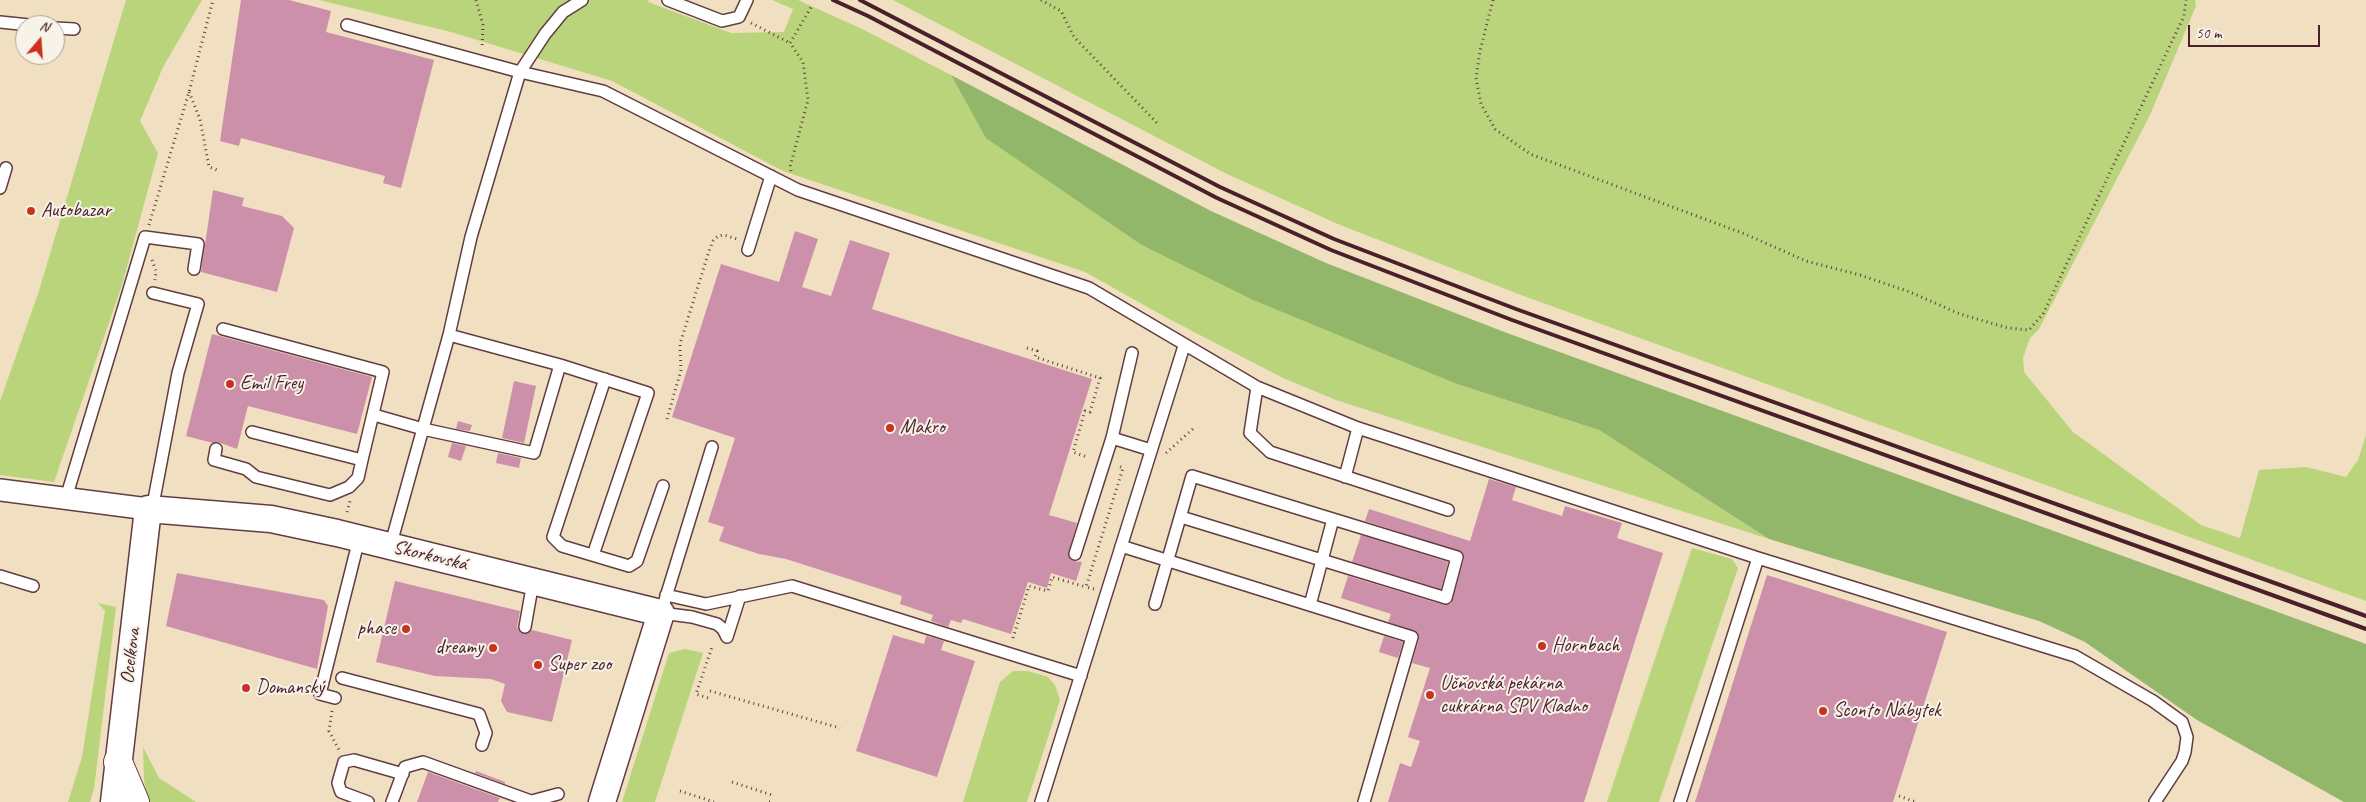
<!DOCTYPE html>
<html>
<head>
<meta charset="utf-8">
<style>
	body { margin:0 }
	#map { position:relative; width:2366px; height:802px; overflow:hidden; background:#f0e0c1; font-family:Caveat,sans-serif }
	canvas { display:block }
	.north { position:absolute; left:15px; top:15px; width:50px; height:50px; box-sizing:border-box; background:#f7f3e8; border:1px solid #b29e9c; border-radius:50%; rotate:18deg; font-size:14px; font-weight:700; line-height:20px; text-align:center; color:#4a1f2b }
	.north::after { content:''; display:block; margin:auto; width:18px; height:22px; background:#c8321e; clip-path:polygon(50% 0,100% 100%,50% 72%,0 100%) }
	.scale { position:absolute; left:2188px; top:25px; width:132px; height:22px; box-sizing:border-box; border:2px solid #4a1f2b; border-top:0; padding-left:6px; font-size:15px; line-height:18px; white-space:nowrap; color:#4a1f2b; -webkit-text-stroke:4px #f7f3e8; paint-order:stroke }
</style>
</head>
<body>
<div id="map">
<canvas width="2366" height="802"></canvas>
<div class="north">N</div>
<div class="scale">50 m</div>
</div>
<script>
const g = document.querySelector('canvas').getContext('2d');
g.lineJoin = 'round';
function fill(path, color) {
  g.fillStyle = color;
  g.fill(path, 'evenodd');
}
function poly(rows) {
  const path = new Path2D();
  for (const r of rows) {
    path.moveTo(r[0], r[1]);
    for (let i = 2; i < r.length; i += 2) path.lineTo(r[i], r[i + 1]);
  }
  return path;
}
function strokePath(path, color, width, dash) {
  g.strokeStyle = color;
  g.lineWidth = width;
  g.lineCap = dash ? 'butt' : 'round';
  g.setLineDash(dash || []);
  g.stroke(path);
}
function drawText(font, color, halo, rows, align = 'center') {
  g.font = font + ' Caveat,sans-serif';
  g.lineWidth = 4;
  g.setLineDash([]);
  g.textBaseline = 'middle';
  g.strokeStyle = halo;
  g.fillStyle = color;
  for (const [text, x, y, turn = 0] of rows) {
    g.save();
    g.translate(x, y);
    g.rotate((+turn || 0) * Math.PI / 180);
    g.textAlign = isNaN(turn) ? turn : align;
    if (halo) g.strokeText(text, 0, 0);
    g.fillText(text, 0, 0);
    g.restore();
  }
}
fill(poly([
	[126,0,202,0,163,67,140,121,158,153,122,285,54,482,0,475,0,401,38,294],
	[319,0,649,0,648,2,731,33,784,32,793,9,772,0,798,0,862,29,951,75,987,138,1140,244,1457,384,1599,430,1769,539,1336,400,1283,378,1169,319,1085,272,783,171,612,81,451,32],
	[893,0,2195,0,2196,6,2150,115,2039,329,2030,338,2023,358,2024,372,2073,432,2201,525,2240,538,2259,470,2306,467,2346,477,2358,460,2366,435,2366,601,1521,295,1340,225,1227,174],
	[1692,548,1732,559,1738,568,1659,802,1607,802],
	[98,603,116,607,94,789,90,802,68,802,82,757,105,611],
	[685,649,703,653,655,802,622,802,669,653],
	[1013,671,1028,671,1048,677,1055,685,1060,700,1027,802,963,802,1000,682],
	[143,747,159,778,196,802,149,802,144,781]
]), '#b9d47a');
fill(poly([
	[951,75,1211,211,1326,263,1507,333,2366,644,2366,802,2344,802,2197,720,2085,642,2039,621,1769,539,1599,430,1457,384,1251,299,1140,244,986,138]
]), '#92b66a');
fill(poly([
	[241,0,289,0,331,11,326,32,434,60,401,188,383,183,385,176,241,138,239,146,220,141],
	[213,190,244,198,242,206,282,216,294,228,277,292,201,272],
	[795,231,818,239,802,287,831,296,850,240,890,253,872,309,1092,379,1049,515,1077,523,1068,555,1072,561,1082,562,1076,581,1051,573,1047,588,1028,582,1011,634,963,619,961,623,951,620,948,627,931,621,933,615,900,604,902,596,786,559,759,554,719,541,724,527,708,522,735,438,672,417,721,264,779,282],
	[212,334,372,377,357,434,248,406,237,449,218,442,213,443,186,436],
	[514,381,536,386,524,443,502,438],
	[458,421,472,425,470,431,456,429],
	[452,443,466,446,461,461,448,457],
	[498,453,521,458,519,468,496,463],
	[1489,479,1516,487,1512,500,1562,516,1565,506,1622,523,1617,538,1663,553,1584,802,1388,802,1400,763,1411,767,1420,741,1408,737,1430,668,1412,663,1419,639,1417,632,1388,622,1391,614,1341,598,1348,576,1444,605,1451,604,1464,559,1462,552,1365,521,1369,509,1470,541],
	[1361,535,1448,562,1441,589,1352,562],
	[177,573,324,600,328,606,317,669,166,626],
	[1767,575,1947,632,1893,802,1695,802],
	[395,581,520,611,517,627,521,633,527,634,532,630,572,640,552,722,507,712,501,701,505,684,491,679,435,676,376,662],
	[893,635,924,644,926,636,944,641,941,650,975,661,937,777,856,751],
	[1384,636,1403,642,1398,658,1379,652],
	[476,771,505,782,505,784,475,773],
	[428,772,500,798,498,802,417,802]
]), '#cd90aa');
const service = poly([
	[668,0,722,21,739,17,747,0],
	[0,22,29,25],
	[347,25,520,72,603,91,798,190,1089,288,1257,387,1358,428,1758,558,2075,656,2153,701,2182,722,2187,737,2185,752,2182,761,2155,802],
	[55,28,74,29],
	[0,188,6,168],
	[748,250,771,176],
	[223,329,383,372,362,460,252,432],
	[449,335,560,365,648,393,593,555],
	[605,379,553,537,562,546,629,566,637,561,663,486],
	[1257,387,1250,433,1270,452,1448,510],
	[374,415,423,429,534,453,560,365],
	[1112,438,1151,450],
	[712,447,661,613,692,617,717,624,723,629,727,637],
	[216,449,214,460,246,469,256,477,330,495,349,487,358,478,362,460],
	[1345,477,1358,428],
	[66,498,145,237,198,244,194,269],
	[152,510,178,373,198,304,153,293],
	[1121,546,1412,637,1364,802],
	[390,547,449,335,471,237,520,72,545,34,563,12,582,0],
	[1075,554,1112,438,1132,353],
	[0,576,33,586],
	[666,595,706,604,792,586,1081,676],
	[1155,604,1192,476,1457,557,1446,598,1181,517],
	[1310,605,1333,519],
	[525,627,533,582],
	[727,637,740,596],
	[342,678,479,714,486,733,482,745],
	[335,698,320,694,359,539],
	[368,802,341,792,338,783,344,762,354,760,403,774],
	[392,802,405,767,423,762,528,800],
	[528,802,558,794],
	[1041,802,1184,346],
	[1680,802,1758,558]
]);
const minor = poly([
	[0,490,148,509]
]);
const tertiary = poly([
	[114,802,148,509,271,519,337,533,661,613,602,802]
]);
const primary = poly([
	[118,762,135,802]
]);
strokePath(service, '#633c42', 14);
strokePath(minor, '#633c42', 24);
strokePath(tertiary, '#633c42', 29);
strokePath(primary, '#633c42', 30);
strokePath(poly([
	[476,0,483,25,482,48],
	[1041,0,1061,11,1074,37,1158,124],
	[1493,0,1480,51,1476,78,1481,104,1495,129,1530,154,1745,234,1806,261,1860,275,1910,292,1960,314,2008,328,2029,330,2043,314,2184,16,2186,0],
	[751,23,790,43],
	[189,92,200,119,209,167,217,170],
	[791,171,790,167,808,100,803,62,790,43,813,4],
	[149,225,189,92,213,0],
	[152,260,156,271,155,280],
	[1027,348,1037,351,1035,357,1100,378,1090,412,1085,411,1073,452,1087,457],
	[667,419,681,370,680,344,709,251,713,241,718,236,724,235,737,239],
	[1166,453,1195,427],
	[347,512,350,501],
	[1094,589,1086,587,1123,468,1118,466],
	[1013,638,1029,586,1048,591,1052,577,1086,587],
	[710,691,840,728],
	[708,698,696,694,712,647],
	[332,711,329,731,339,750],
	[732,782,772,795],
	[680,791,714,802],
	[1899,796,1916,802],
	[769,802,771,802]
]), '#633c42', 3, [1, 4]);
strokePath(service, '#fff', 11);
strokePath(minor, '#fff', 21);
strokePath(tertiary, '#fff', 26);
strokePath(primary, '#fff', 28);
strokePath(poly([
	[833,0,868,16,1217,198,1331,250,1512,320,2366,629],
	[860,0,1220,187,1334,239,1516,309,2366,616]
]), '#4a1f2b', 4);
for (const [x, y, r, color] of [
	[31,211,5,"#c8321e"],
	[230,384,5,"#c8321e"],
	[890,428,5,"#c8321e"],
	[406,629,5,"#c8321e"],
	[1542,646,5,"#c8321e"],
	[493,648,5,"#c8321e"],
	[538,665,5,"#c8321e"],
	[246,688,5,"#c8321e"],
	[1430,695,5,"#c8321e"],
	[1823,711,5,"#c8321e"]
]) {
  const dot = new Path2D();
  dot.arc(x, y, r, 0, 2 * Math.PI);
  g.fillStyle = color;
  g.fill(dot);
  strokePath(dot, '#f7f3e8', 2);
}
drawText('20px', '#4a1f2b', '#f7f3e8', [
	["Autobazar",41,211],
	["Emil Frey",240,384],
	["Makro",900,428],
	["phase",396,629,"right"],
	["Hornbach",1552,646],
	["dreamy",483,648,"right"],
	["Super zoo",548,665],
	["Učňovská pekárna",1440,684],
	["cukrárna SPV Kladno",1440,707],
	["Domanský",256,688],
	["Sconto Nábytek",1833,711]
], 'left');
drawText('20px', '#4a1f2b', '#f7f3e8', [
	["Skorkovská",430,556,14],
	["Ocelkova",131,656,-83]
]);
</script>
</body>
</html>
